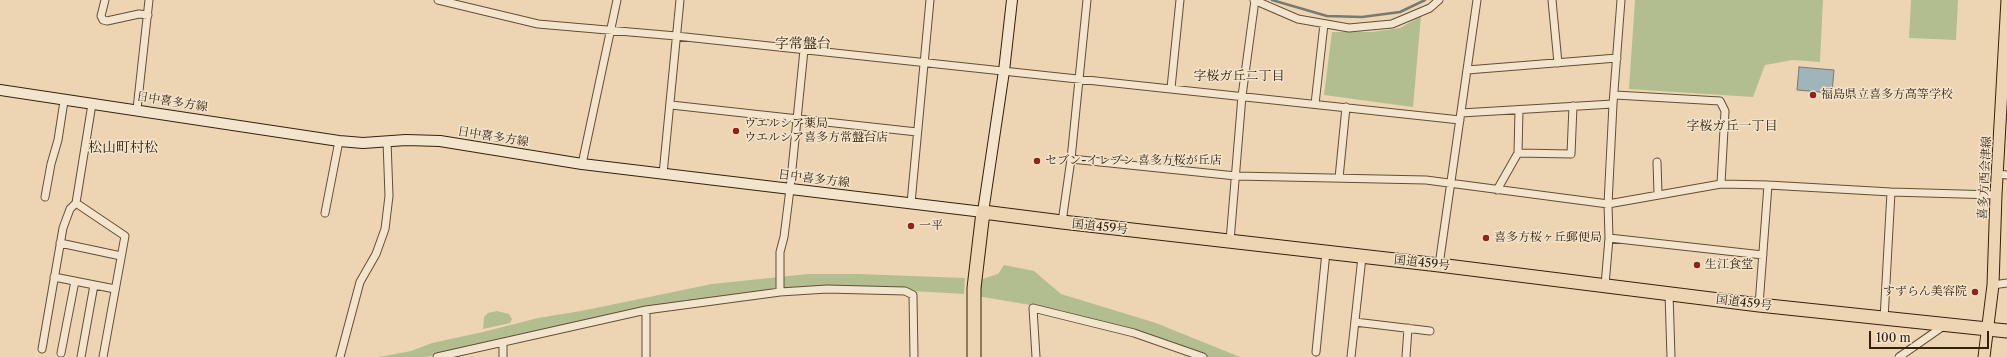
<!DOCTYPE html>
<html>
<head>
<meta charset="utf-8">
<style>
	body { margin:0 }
	#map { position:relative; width:2007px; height:357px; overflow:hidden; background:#edd5b3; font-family:"Libre Caslon Text",serif }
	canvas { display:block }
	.scale { position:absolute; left:1869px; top:331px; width:120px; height:18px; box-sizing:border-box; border:2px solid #35210c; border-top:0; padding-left:5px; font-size:12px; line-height:14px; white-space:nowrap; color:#35210c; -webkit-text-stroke:3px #f3e4ce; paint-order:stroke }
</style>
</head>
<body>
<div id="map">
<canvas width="2007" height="357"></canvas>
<div class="scale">100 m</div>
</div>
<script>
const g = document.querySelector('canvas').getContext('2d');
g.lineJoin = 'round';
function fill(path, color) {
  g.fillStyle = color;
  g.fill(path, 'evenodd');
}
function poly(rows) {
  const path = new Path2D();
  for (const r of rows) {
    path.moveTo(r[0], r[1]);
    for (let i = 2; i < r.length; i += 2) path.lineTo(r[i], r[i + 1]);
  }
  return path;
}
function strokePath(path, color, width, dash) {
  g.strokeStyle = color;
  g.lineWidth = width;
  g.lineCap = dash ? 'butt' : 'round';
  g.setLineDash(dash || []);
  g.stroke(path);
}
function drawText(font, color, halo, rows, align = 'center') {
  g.font = font + ' "Libre Caslon Text","Noto Serif JP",serif';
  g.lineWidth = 3;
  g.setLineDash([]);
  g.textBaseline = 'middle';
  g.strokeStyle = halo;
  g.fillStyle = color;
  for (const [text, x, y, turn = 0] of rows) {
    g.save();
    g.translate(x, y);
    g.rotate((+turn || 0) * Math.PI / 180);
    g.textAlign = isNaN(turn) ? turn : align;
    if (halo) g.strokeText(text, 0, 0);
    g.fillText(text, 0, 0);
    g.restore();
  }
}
fill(poly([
	[1635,0,1823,0,1820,62,1793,60,1765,65,1753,97,1629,89],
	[1911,0,1958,0,1956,40,1909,38],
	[1421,16,1413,107,1324,95,1332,32,1372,32,1400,28],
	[1004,265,1034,271,1061,294,1156,323,1240,357,1207,357,1124,328,1060,310,977,296,979,280,998,274],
	[808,274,858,274,965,278,964,294,842,287,664,305,426,357,379,357,411,351,432,343,483,332,538,318,581,311,712,284],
	[497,311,509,314,512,319,510,323,483,329,484,317,488,313]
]), '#b3be90');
const water = poly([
	[1799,67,1834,70,1832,93,1797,90,1799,67]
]);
fill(water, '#a0b5b9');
strokePath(water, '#757a74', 1);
strokePath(poly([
	[1272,0,1327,16,1362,17,1400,12,1425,0]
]), '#757a74', 2.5);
const street = poly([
	[105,0,101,16,103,20,107,21,139,14,148,15],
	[438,0,538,24,676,36,1460,120],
	[1254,0,1298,19,1349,28,1392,24,1430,8,1439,0],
	[1552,0,1558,63],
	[1467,70,1617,58],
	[1171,88,1180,0],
	[1615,95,1720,101,1725,111,1721,184],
	[92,104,76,203,125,236,103,357],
	[1315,104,1324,24],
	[671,105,917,132],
	[137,109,149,0],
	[1461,113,1613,104],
	[1518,153,1571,154,1573,106],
	[1071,159,1236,176,1426,180,1608,204,1721,184,1768,185,1891,192,1996,195],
	[1657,162,1658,194],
	[582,164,617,0],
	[663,174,680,0],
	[1997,174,2007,175],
	[1339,178,1346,107],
	[1497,190,1518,153,1519,110],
	[45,197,51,164,58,140,64,101],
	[911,203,930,0],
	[325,213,339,141],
	[1062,222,1071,159,1087,0],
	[1609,238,1763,255],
	[1230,241,1242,96,1255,0],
	[60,243,121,256],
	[1439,265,1477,0],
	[54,277,115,289],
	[1605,285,1609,238,1608,204,1613,104,1621,0],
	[1993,285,2007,283],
	[780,292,780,252,784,237,790,189,804,50],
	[1669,293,1671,357],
	[1759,305,1768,185],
	[1884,319,1891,192],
	[1355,322,1430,331],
	[42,349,63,228,70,209,76,203],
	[1316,352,1326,252],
	[61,353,75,281],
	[81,357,94,285],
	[340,357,360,282,376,254,385,229,389,196,387,141],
	[437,357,646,310,780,292,827,289,905,291,913,295,914,357],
	[503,357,503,343],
	[646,357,646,310],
	[1036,357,1033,308,1134,333,1203,357],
	[1351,357,1362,257],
	[1406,357,1408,328],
	[1899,357,1945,325]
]);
const secondary = poly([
	[0,90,339,141,363,143,406,140,440,141,582,164,983,212,1004,71,1012,0]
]);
const primary = poly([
	[1984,357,1993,285,1996,195,2007,0]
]);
const highway = poly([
	[974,357,974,288,983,212,1062,222,1439,265,1759,305,2007,331]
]);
strokePath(street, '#634e36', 9);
strokePath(secondary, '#35210c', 12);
strokePath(primary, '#35210c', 13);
strokePath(highway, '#35210c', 15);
strokePath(street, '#f3e4ce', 7);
strokePath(secondary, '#f3e4ce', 10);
strokePath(primary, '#edd5b3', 11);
strokePath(highway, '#edd5b3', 13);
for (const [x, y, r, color] of [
	[1813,95,4,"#8f2418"],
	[736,131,4,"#8f2418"],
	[1037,161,4,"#8f2418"],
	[911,226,4,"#8f2418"],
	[1486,238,4,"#8f2418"],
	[1697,265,4,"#8f2418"],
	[1975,292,4,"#8f2418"]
]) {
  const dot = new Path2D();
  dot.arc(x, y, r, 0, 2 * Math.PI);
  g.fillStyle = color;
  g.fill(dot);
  strokePath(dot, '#f3e4ce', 1.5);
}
drawText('12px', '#35210c', '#f3e4ce', [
	["福島県立喜多方高等学校",1821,95],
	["ウエルシア薬局",744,124],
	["ウエルシア喜多方常盤台店",744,138],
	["セブン-イレブン 喜多方桜が丘店",1045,161],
	["一平",919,226],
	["喜多方桜ヶ丘郵便局",1494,238],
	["生江食堂",1705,265],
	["すずらん美容院",1967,292,"right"]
], 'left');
drawText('12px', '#35210c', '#f3e4ce', [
	["日中喜多方線",172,102,9],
	["日中喜多方線",493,137,9],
	["喜多方西会津線",1985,178,-87],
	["日中喜多方線",814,179,7],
	["国道459号",1100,227,6],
	["国道459号",1422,263,6],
	["国道459号",1744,303,7]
]);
drawText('13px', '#35210c', '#f3e4ce', [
	["字桜ガ丘二丁目",1239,76],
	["字桜ガ丘一丁目",1732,126]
]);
drawText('14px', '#35210c', '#f3e4ce', [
	["字常盤台",803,44],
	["松山町村松",123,148]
]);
</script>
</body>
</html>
